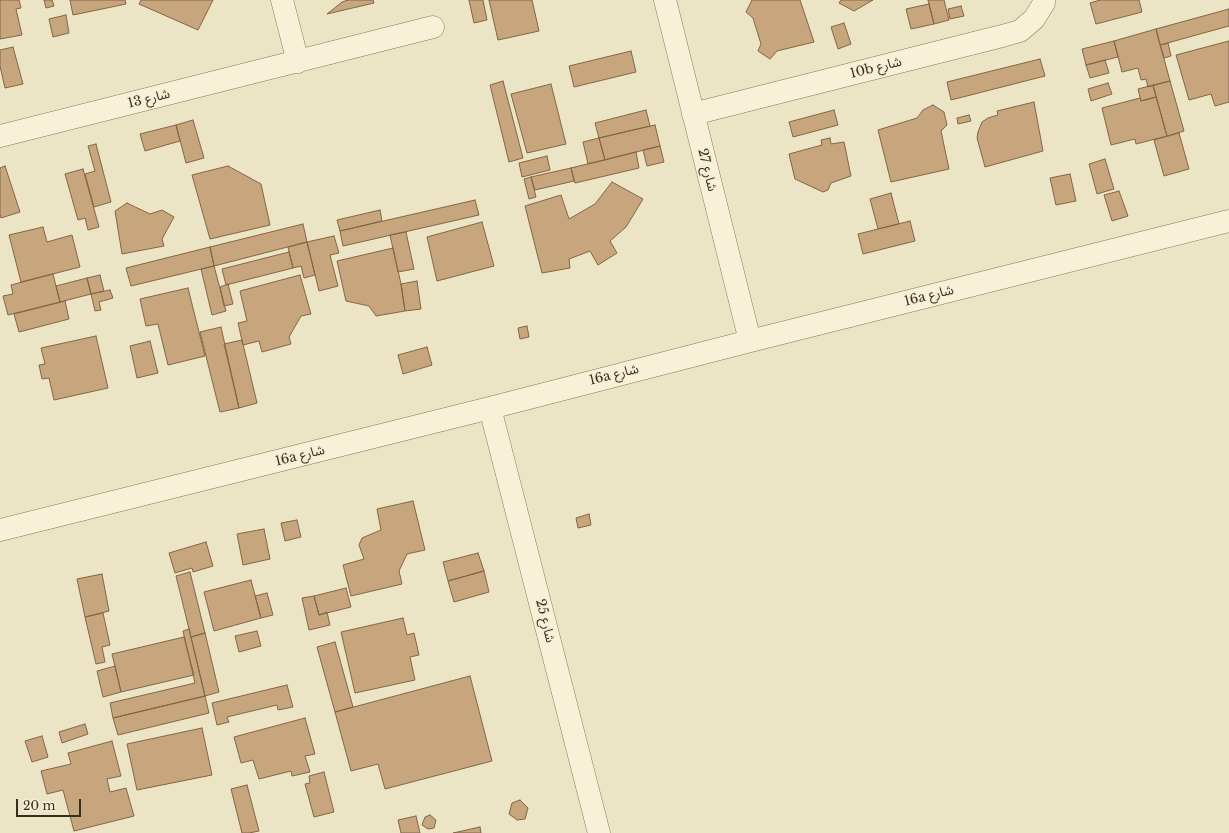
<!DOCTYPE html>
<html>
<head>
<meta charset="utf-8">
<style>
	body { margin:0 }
	#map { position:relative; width:1229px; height:833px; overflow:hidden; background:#ebe5c6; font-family:"Libre Baskerville",serif }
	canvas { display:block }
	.scale { position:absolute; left:16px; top:799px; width:65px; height:18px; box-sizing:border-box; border:2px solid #362e1f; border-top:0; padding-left:5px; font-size:12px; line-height:14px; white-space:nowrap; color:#362e1f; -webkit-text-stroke:3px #f3eed5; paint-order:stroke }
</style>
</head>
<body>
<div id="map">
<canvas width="1229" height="833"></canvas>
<div class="scale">20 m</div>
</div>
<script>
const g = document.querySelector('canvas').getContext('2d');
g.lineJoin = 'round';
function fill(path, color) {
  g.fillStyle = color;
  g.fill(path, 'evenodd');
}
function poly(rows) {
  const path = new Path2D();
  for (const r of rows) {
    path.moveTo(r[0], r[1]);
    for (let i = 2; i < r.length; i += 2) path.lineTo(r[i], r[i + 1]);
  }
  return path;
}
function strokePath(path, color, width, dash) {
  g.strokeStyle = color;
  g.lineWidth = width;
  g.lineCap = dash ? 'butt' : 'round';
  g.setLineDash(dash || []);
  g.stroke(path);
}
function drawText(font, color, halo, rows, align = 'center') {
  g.font = font + ' "Libre Baskerville","Noto Sans Arabic",serif';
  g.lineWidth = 3;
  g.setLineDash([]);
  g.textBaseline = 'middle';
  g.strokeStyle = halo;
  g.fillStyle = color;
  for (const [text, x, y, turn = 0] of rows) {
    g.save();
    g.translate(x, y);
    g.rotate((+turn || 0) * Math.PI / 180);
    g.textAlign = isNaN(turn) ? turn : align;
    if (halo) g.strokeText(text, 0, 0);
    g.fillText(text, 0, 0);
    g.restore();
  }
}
const building = poly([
	[0,0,19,0,21,8,16,9,22,35,0,39,0,0],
	[44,0,52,0,54,6,46,8,44,0],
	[70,0,125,0,126,4,73,15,70,0],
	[141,0,213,0,198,30,139,4,141,0],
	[348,0,373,0,374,3,327,14,342,2,348,0],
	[469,0,483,0,487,20,474,23,469,0],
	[489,0,532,0,539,31,498,40,489,0],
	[752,0,800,0,814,42,777,51,770,59,758,51,761,44,753,18,746,12,752,0],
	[841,0,873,0,854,11,839,3,841,0],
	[928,0,944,0,949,20,934,24,928,0],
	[1100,0,1139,0,1142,12,1096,24,1090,3,1100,0],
	[929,4,934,24,911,29,906,9,929,4],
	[961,6,964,16,950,19,948,9,961,6],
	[1229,9,1229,26,1160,45,1156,29,1229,9],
	[66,15,69,33,53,37,49,19,66,15],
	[844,23,851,44,838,49,831,27,844,23],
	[1156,29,1170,81,1148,87,1146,79,1141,80,1138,68,1122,72,1114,41,1156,29],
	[1114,41,1118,57,1086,65,1082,49,1114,41],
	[1229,41,1229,102,1215,106,1211,94,1189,100,1176,55,1229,41],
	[1168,43,1171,56,1164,58,1160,45,1168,43],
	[13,47,23,84,5,88,0,66,0,50,13,47],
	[631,51,636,72,574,87,569,66,631,51],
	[1040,59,1045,76,951,100,947,82,1040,59],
	[1105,60,1109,73,1090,78,1086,65,1105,60],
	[503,81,523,158,509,162,490,85,503,81],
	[1170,81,1184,131,1167,136,1153,85,1170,81],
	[1108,83,1112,94,1091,101,1088,89,1108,83],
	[551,84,566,144,527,153,511,94,551,84],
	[1153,85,1156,97,1141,101,1138,89,1153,85],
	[1156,97,1167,136,1136,144,1135,139,1111,145,1102,108,1140,98,1141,101,1156,97],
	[1034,102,1043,151,985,167,977,138,978,132,982,122,988,118,998,115,997,111,1034,102],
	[933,105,944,112,947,125,941,131,949,169,891,182,878,130,917,118,923,110,933,105],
	[646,110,650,126,599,138,595,123,646,110],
	[834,110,838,125,793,137,789,122,834,110],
	[969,115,971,121,958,124,957,118,969,115],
	[193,120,204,158,186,163,176,125,193,120],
	[176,125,180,141,145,151,140,134,176,125],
	[655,125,660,146,605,160,599,138,655,125],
	[1179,133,1189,169,1164,176,1154,140,1179,133],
	[599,138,605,160,588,164,583,142,599,138],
	[830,138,831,144,844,142,851,176,831,183,828,190,823,192,795,179,789,154,822,145,821,140,830,138],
	[96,144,111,202,94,207,85,174,95,171,88,146,96,144],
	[660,146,664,162,647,166,643,150,660,146],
	[636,152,639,168,575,183,571,168,636,152],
	[547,156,550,170,522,177,519,163,547,156],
	[1105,159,1114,189,1097,194,1089,164,1105,159],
	[5,166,20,212,1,218,0,214,0,168,5,166],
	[228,166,261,184,270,225,210,239,192,175,228,166],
	[571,168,574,181,535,190,531,177,571,168],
	[83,169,99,227,88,230,85,218,78,220,65,174,83,169],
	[1070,174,1076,201,1056,205,1050,178,1070,174],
	[531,177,536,197,529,199,524,179,531,177],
	[612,182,643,199,626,227,610,241,617,253,598,265,590,251,569,259,570,268,542,273,525,206,561,195,569,219,595,204,612,182],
	[1119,191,1128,216,1112,221,1104,195,1119,191],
	[891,193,899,224,878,229,870,199,891,193],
	[475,200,479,215,343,246,340,231,475,200],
	[127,203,150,214,162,210,174,217,162,239,164,246,122,254,115,211,127,203],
	[380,210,382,221,340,231,337,220,380,210],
	[910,221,915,241,863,254,858,234,910,221],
	[482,222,494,266,437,281,427,237,482,222],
	[303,224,307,242,214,266,210,247,303,224],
	[43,227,47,242,72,235,80,267,21,282,9,235,43,227],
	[406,232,414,269,398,272,390,235,406,232],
	[334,236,339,253,330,255,338,286,319,291,307,242,334,236],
	[307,242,315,275,304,278,301,266,293,268,288,247,307,242],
	[210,247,214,266,131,286,126,268,210,247],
	[393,248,401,284,405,311,376,316,369,306,346,301,337,261,393,248],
	[289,252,293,268,226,285,222,269,289,252],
	[214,266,226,311,212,315,201,269,214,266],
	[53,274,60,302,8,315,3,296,13,294,11,285,53,274],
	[100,275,104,291,91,294,87,278,100,275],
	[300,275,311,314,301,316,289,337,291,344,262,352,259,341,243,345,238,323,247,321,240,291,300,275],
	[87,278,91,294,60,302,56,286,87,278],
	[417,281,421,309,405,311,401,284,417,281],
	[228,284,233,304,224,306,220,287,228,284],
	[188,288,205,356,168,365,158,324,146,326,140,299,188,288],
	[110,290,113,298,99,302,101,310,95,311,91,294,110,290],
	[65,301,69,319,19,332,14,314,65,301],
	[527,326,529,337,520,339,518,328,527,326],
	[221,327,239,408,220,412,200,332,221,327],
	[96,336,108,388,54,400,49,378,42,379,39,365,45,364,41,348,96,336],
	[242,340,257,403,239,408,224,344,242,340],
	[150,341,158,373,137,378,130,346,150,341],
	[427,347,432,365,403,374,398,355,427,347],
	[413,501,425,550,407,554,399,571,402,584,351,596,343,565,364,559,359,545,362,538,381,530,377,509,413,501],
	[589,514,591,525,578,528,576,518,589,514],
	[297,520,301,537,285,541,281,523,297,520],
	[264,529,270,559,243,565,237,534,264,529],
	[206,542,213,566,193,572,192,568,175,573,169,553,206,542],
	[478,553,484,571,448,581,443,562,478,553],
	[484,571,489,592,454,602,448,581,484,571],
	[190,572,205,633,191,637,176,576,190,572],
	[102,574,109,611,85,617,77,579,102,574],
	[251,580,261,618,214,631,204,592,251,580],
	[346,588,351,607,319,615,314,596,346,588],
	[267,593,273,615,261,618,255,596,267,593],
	[314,596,319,615,327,612,330,625,309,630,302,598,314,596],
	[103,613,110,645,102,647,105,662,96,664,85,617,103,613],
	[403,618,407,635,414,633,419,655,410,657,415,680,355,693,341,632,403,618],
	[189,629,205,696,113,718,110,703,195,683,183,631,189,629],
	[257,631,261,646,239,652,235,636,257,631],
	[205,633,219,692,205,696,191,637,205,633],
	[184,637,194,675,121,692,112,654,184,637],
	[335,642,353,707,335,712,317,647,335,642],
	[115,666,121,692,103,697,97,671,115,666],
	[470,676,492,761,385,789,378,764,351,771,335,712,470,676],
	[287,685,293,707,278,710,277,705,227,717,229,722,217,725,212,703,287,685],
	[205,696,209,713,118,735,113,718,205,696],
	[305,718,315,754,305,756,310,772,292,776,291,771,259,779,253,760,241,763,234,737,305,718],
	[85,724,88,734,62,743,59,732,85,724],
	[202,728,212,775,137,790,127,744,202,728],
	[42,736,48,757,32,762,25,741,42,736],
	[112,741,121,776,107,779,110,792,126,788,134,816,74,831,63,790,47,794,41,771,71,764,68,753,112,741],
	[324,772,334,812,314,817,305,784,310,783,309,776,324,772],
	[247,785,259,831,249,833,242,833,231,789,247,785],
	[520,800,528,808,525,819,517,820,509,814,512,803,520,800],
	[430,815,436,820,434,828,428,829,422,825,425,817,430,815],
	[416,816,420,833,401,833,398,820,416,816],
	[480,827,481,833,453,833,480,827]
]);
fill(building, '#c7a67e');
strokePath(building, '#836544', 1);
const street = poly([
	[282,0,298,62],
	[665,0,750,341],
	[693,114,1002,36,1020,31,1034,19,1044,3,1044,0],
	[0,136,433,27],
	[490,408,599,833],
	[0,530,490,408,750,341,1229,221]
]);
strokePath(street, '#85775d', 23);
strokePath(street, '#f7f1d8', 22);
drawText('13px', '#362e1f', '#f3eed5', [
	["10b شارع",876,68,-14],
	["شارع 13",149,99,-14],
	["شارع 27",707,170,76],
	["16a شارع",929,296,-14],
	["16a شارع",614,375,-14],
	["16a شارع",300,456,-14],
	["شارع 25",545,621,76]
]);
</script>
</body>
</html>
